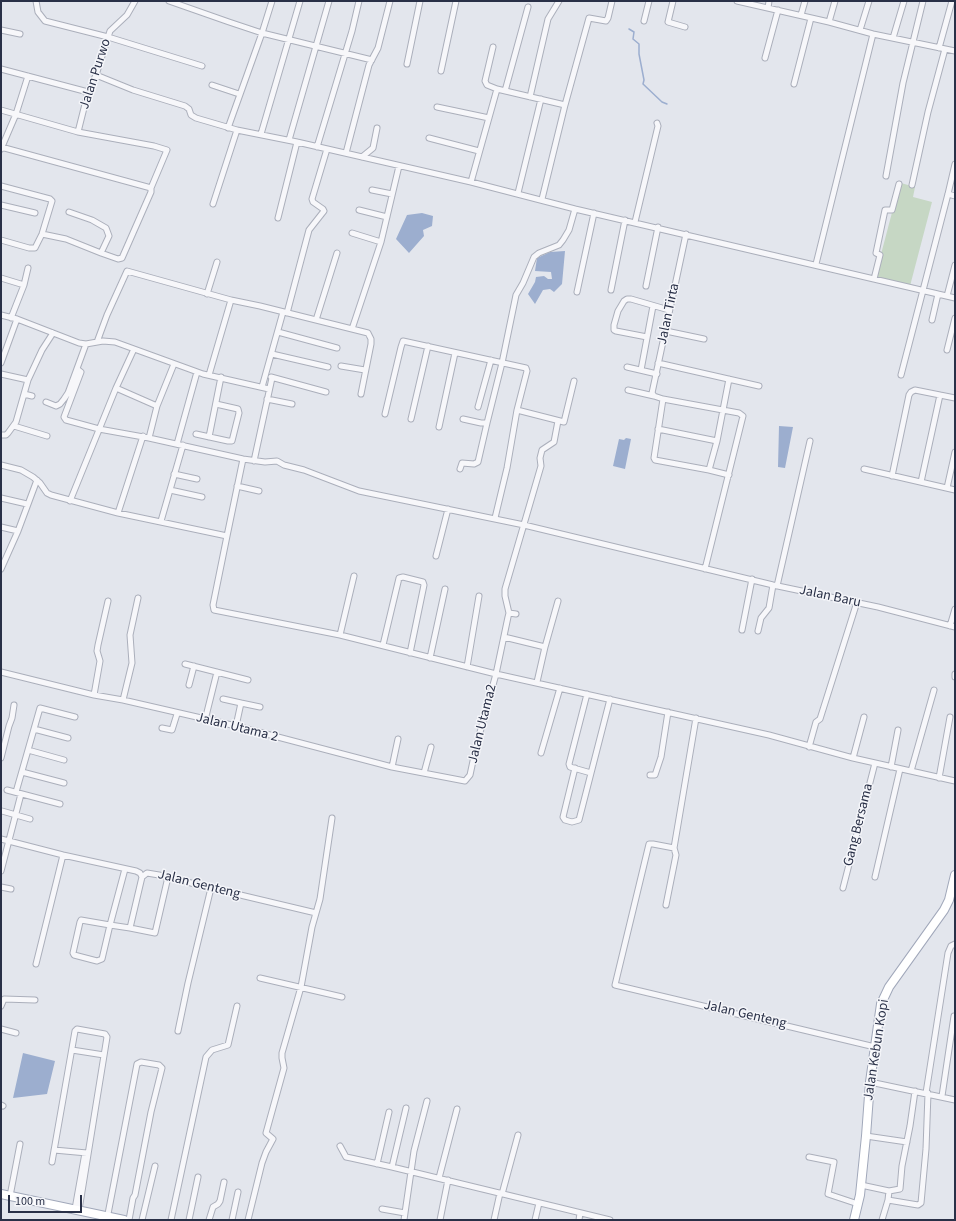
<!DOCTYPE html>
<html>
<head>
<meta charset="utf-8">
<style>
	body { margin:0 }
	#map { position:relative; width:956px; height:1221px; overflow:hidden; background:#e3e6ed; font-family:"Source Sans 3",sans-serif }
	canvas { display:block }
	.frame { position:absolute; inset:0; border:2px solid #293047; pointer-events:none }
	.scale { position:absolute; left:8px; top:1195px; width:74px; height:18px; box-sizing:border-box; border:2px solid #293047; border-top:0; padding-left:5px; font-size:12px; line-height:14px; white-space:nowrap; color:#293047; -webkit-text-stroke:3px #f4f5f9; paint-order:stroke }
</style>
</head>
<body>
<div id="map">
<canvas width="956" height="1221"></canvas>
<div class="frame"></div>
<div class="scale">100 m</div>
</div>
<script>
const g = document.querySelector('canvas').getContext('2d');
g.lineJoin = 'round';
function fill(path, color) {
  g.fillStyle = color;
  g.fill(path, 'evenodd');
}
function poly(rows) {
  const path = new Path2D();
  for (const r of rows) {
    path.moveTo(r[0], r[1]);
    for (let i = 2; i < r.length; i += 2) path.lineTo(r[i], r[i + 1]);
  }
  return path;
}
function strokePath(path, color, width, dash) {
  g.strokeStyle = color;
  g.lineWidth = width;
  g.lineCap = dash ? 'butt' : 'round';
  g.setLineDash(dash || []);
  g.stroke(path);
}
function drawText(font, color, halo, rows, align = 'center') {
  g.font = font + ' "Source Sans 3",sans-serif';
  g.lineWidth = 3;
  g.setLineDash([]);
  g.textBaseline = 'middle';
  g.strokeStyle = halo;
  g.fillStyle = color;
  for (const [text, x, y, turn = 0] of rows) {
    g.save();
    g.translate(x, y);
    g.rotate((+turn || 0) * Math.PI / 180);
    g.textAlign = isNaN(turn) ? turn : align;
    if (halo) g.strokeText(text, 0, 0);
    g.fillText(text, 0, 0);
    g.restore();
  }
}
fill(poly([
	[901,183,915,187,913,197,932,202,910,286,875,277,899,186]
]), '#c6d7c4');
fill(poly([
	[422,213,433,216,432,226,423,230,424,236,409,253,396,239,407,215],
	[565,251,562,284,554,292,550,289,543,290,535,304,528,294,535,282,536,277,544,276,548,279,552,279,551,272,535,271,537,258,550,252],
	[779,426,793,427,785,468,778,467],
	[626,438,631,439,625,469,613,466,619,439,624,440],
	[23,1053,55,1061,47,1094,13,1098]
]), '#9caecf');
strokePath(poly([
	[629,29,634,32,633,39,639,44,639,54,644,80,643,84,662,102,667,104]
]), '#9caecf', 1.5);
const street = poly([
	[36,1,38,12,45,21,108,37,202,66],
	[169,1,229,22,262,33,372,60],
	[673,1,668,22,685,27],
	[737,1,829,22,873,34,955,51],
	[768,8,769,1],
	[801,15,805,1],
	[644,21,649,1],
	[829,22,835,1],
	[1,30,20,34],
	[860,30,869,1],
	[893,38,904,1],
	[493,47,485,81,487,85,497,89],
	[939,48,952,1],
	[765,58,778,10],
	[407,64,420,1],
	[1,69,88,92],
	[441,71,456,1],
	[96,75,133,90,185,106,189,109,191,115,196,118,237,130,297,142,471,182,575,209,955,298],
	[794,84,811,18],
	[212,85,239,94],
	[505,91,528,7],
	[530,97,548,19,559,1],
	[437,107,489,118],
	[1,110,78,132,154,146,167,150,151,188,151,192,122,258,118,259,101,253,66,239,42,234],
	[228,128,262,33,272,1],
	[78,132,88,92,96,75,110,31,127,15,135,1],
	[261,134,300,1],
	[429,138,479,151],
	[289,140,329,1],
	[1,147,151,188],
	[317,147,352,31,359,1],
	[1,149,16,114,28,76],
	[346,153,369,65,378,48,390,1],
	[362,157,373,148,377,128],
	[886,176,903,83,923,1],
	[471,182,497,89,565,105],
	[912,185,928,112,945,49],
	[1,186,50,199,52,201,42,234,35,248,29,248,1,240],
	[372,190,392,194],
	[518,193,541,99],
	[948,194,955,196],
	[542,199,565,105,589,18,606,21,608,18,612,1],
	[213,204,237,130],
	[1,205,35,213],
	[359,210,387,217],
	[69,212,92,220,106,228,109,236,101,253],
	[278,218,297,142],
	[635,222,658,126,657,123],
	[352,233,381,242],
	[686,234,652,393,654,396,663,399,654,458,655,460,709,470,729,475],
	[816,264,873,34],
	[1,278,24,285],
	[874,279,880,255,876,253,885,210,892,210,899,184],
	[646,286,658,227],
	[611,290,625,220],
	[577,292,594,213],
	[207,294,217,262],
	[947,296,955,265],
	[287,313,309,230,324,211,323,209,313,202,312,199,327,149],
	[1,315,17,319,79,343,86,344,103,341,115,342,203,374,269,389],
	[11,318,24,285,28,268],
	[316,320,337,253],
	[932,320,938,294],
	[352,329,381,242,399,166],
	[666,331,704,339],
	[278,332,337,348],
	[647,337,616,331,614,330,614,325,618,311,624,301,627,299,631,299,669,310],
	[97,342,107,315,127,271,231,300,260,306,368,333,371,339,371,344,361,394],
	[947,350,955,318],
	[272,354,328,367],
	[1,363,17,319],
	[658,363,759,386],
	[341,366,365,370],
	[627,367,657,374],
	[77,369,81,372,64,417,66,420,99,429,149,438,243,459,265,462,277,461,284,465,304,470,359,491,524,525,773,585,878,607,955,627],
	[641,370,653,306],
	[1,374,28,380],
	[209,375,231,300],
	[901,375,948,194,955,164],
	[271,377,326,392],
	[262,387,283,312],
	[116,388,157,406],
	[628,390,654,396],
	[24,394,32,396],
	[267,399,292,404],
	[663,399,739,413,743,416,705,569],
	[46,402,56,406,60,404,64,399,68,393,86,344],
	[478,407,491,360],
	[517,410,564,422,574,381],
	[385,414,401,347,403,341,526,368,527,371,517,410,507,468,495,518],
	[411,419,428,346],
	[463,419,481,423,487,423,502,363,516,295,523,283,534,257,539,253,559,245,563,240,569,230,575,209],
	[14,426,47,436],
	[439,427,455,353],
	[658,429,717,441],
	[196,434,228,441,232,441,239,413,238,409,216,404],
	[1,435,6,435,8,433,16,422,28,380,42,350,53,333],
	[209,437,221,377],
	[149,438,157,406,174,364],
	[177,444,197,372],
	[254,461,272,378],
	[1,465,21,470,33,477,40,483,47,493,51,495,118,513,227,536,213,605,214,610,340,635,496,674,769,735,853,758,955,781],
	[460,469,462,463,474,464,478,462,487,423],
	[864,469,955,490],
	[709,470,717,441,729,379],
	[174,474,197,479],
	[892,476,909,395,911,392,915,390,955,398],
	[921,482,940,395],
	[237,486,259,491],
	[947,488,955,452],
	[170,490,202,497],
	[1,498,27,504],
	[70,501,116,388,134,349],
	[118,513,143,436],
	[161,521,183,445],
	[1,527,18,531],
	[227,536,243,459],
	[436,556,448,509],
	[1,569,18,531,37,480],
	[777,586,810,441],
	[509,613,516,614],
	[950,626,955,609],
	[742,630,752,579],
	[758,631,761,618,769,608,773,585],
	[340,635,354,576],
	[504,637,545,647],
	[383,645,399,578,403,577,423,582,424,585,410,653],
	[430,658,445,589],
	[185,664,248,680],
	[467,667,479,596],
	[1,672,94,695,123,700,236,726,392,767,465,781,470,775,476,747,496,674,508,617,509,613,505,596,505,589,541,466,540,458,542,450,554,442,558,421],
	[955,674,955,677],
	[537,682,545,647,558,601],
	[189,685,194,666],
	[587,694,569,764,570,767,591,773],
	[94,695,100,661,97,651,98,645,108,601],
	[223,699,241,703],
	[123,700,132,663,130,635,138,598],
	[205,720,217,672],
	[236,726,241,703,260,707],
	[162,728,172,730,177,714],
	[34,729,68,738],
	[809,747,816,722,820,719,857,602],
	[28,750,64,760],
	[541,753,560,688],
	[1,758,9,726,12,718,14,705],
	[853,758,864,717],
	[392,767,398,739],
	[891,767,898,730],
	[575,768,563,817,565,820,572,822,579,820,610,699],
	[911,771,934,690],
	[22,772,64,783],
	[424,773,431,747],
	[650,775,655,775,661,757,668,712],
	[939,778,950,717],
	[7,790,60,804],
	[16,792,40,708,75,717],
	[2,811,30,819],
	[1,839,63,855,136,871,140,873,142,877,147,873,159,875,211,888,316,913],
	[674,848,653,844,649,844,615,985,875,1047],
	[125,869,110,925,102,959,97,961,74,955,73,953,80,922,81,920,110,925,130,928,155,933,168,877],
	[1,871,21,794],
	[875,877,900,769],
	[1,887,11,889],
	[843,888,875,763],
	[666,905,676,855,674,848,696,718],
	[130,928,142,877],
	[36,964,63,855],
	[260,978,342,997],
	[1,1006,4,999,35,1000],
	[1,1029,16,1033],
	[178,1031,188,983,211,888],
	[72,1050,104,1055],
	[870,1082,955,1100],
	[926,1093,948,953,951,946,955,944],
	[942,1096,954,1016],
	[1,1105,3,1106],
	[866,1136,907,1142],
	[340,1146,346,1157,351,1158,392,1167,610,1220],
	[54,1150,87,1153],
	[809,1157,834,1162,828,1194,858,1204],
	[52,1162,75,1031,77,1029,105,1034,107,1037,79,1210],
	[377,1164,389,1112],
	[392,1167,406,1108],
	[439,1178,457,1109],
	[861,1185,889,1191,888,1200,882,1220],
	[889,1191,900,1189,902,1166,910,1126,915,1091],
	[502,1194,518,1135],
	[10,1196,20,1144],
	[888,1200,918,1205,921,1203,926,1149,928,1093],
	[75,1209,85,1153],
	[382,1209,405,1213,404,1220],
	[405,1213,414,1151,427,1101],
	[107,1219,137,1064,141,1062,159,1065,162,1068,151,1112,135,1195,133,1198,129,1220],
	[142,1220,155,1166],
	[171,1220,206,1057,212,1050,228,1045,237,1006],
	[189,1220,198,1177],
	[209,1220,213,1207,218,1204,220,1201,224,1182],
	[232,1220,238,1192],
	[248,1220,262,1163,266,1152,273,1139,266,1133,284,1068,282,1058,282,1053,301,987,312,927,320,899,332,818],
	[440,1220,448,1180],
	[494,1220,500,1193],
	[535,1220,539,1203],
	[579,1220,580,1213]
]);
const primary = poly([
	[1,1194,124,1220],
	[854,1220,860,1195,866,1136,870,1082,881,1004,889,987,944,910,949,900,955,875]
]);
strokePath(street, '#abafbb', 7);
strokePath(primary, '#a1a8ba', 10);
strokePath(street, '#f7f7fa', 5);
strokePath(primary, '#fff', 8);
drawText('14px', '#293047', '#f4f5f9', [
	["Jalan Purwo",96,74,-72],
	["Jalan Tirta",669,314,-78],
	["Jalan Baru",830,597,12],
	["Jalan Utama2",483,724,-76],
	["Jalan Utama 2",237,728,14],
	["Gang Bersama",859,825,-76],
	["Jalan Genteng",199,885,14],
	["Jalan Genteng",745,1015,13],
	["Jalan Kebun Kopi",877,1050,-81]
]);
</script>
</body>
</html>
